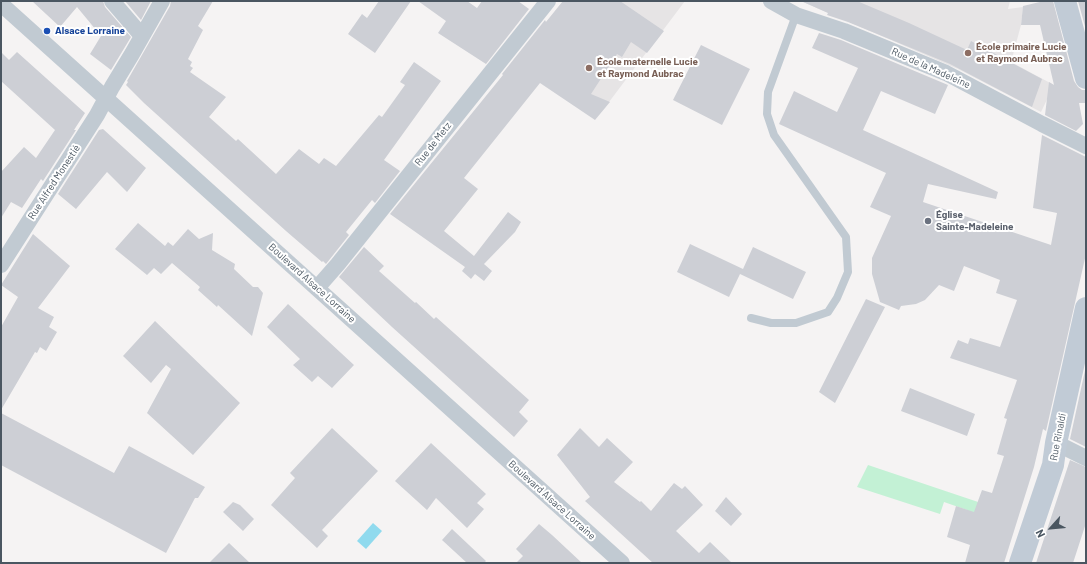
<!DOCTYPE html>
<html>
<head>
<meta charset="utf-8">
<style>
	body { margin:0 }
	#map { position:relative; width:1087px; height:564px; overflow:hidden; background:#f5f3f3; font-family:Barlow,sans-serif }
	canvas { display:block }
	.frame { position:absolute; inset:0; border:2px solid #4a5661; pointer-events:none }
	.north { position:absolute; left:1031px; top:508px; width:40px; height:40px; -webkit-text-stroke:3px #fff; paint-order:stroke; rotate:243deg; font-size:11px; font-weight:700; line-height:16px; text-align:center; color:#4a5661 }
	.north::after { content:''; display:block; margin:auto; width:14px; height:18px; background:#4a5661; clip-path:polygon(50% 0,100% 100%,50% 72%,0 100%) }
</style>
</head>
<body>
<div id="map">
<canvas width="1087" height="564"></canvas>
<div class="frame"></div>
<div class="north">N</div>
</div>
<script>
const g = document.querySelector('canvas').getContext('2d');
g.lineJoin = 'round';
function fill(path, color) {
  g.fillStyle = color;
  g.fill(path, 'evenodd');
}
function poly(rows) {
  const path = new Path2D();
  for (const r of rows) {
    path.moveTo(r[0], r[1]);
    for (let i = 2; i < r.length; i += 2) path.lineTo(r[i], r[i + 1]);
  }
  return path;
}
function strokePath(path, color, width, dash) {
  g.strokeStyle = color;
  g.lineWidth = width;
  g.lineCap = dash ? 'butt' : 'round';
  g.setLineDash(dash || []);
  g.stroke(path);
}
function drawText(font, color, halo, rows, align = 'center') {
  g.font = font + ' Barlow,sans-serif';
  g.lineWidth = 4;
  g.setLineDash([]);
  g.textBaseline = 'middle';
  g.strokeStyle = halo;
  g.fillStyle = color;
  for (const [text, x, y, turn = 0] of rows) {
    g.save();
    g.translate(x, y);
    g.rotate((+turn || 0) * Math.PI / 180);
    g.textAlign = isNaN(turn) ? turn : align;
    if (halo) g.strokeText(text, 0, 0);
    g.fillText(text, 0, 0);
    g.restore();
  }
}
fill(poly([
	[563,1,685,1,603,110,521,53],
	[803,1,1010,1,1008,9,1023,7,1021,25,1011,62,1054,85,1041,112,958,69,803,2]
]), '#e6e4e5');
fill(poly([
	[868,465,990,506,983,528,967,510,944,502,940,514,857,487]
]), '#c3f1d5');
fill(poly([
	[373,523,382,531,366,549,357,541]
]), '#90daee');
fill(poly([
	[32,1,103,1,105,7,131,37,111,70,90,54,101,36,77,7,60,27],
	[125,1,151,1,141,20],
	[171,1,213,1,198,26,203,30,188,59,192,62,190,66,193,68,190,72,226,97,209,117,236,141,238,139,276,174,299,149,319,164,324,158,336,166,379,115,382,117,405,85,400,82,414,62,441,81,384,160,400,171,375,203,372,200,346,232,349,235,326,264,323,261,322,262,286,231,144,103,126,85,128,82,127,81,170,6],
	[379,1,411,1,375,53,348,34,362,14,367,18],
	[418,1,467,1,477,8,482,1,518,1,529,9,486,64,438,33,446,21],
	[563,1,620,1,664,31,647,53,631,42,622,57,617,54,591,94,610,102,595,120,540,83,464,178,478,189,444,231,474,256,508,212,521,222,515,232,484,264,492,271,484,281,475,274,471,279,462,271,465,267,390,214,503,75,502,74,545,20,546,22],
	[801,1,857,1,909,23,967,50,971,41,1042,79,1032,107,950,64,848,22,827,15,828,13],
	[1044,1,1053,1,1074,81,1078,87,1082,90,1086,90,1086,103,1079,103,1083,124,1076,131,1045,115,1049,82,1054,85,1040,25,1021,25,1023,6],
	[1078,1,1086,1,1086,30],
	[819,33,841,40,948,85,935,114,881,91,863,130,998,192,996,199,928,184,923,202,1051,245,1057,213,1033,208,1042,135,1086,157,1086,254,1046,431,1043,429,1034,467,1004,563,965,563,970,545,947,537,956,506,974,512,982,490,992,493,1004,456,997,454,1007,419,1004,418,1017,380,950,358,958,340,968,344,970,338,1000,347,1017,300,996,293,1000,280,964,266,954,291,939,285,925,300,916,304,901,306,899,310,880,302,872,274,872,258,891,216,870,207,886,173,779,124,794,91,837,112,858,68,812,48],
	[701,45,750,69,722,125,673,100],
	[1,52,9,60,17,52,85,113,74,130,76,130,43,181,41,179,22,208,11,202,1,218,1,172,24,147,36,158,55,130,1,81],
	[103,129,146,168,127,192,107,172,76,209,58,194,99,130],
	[138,223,165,246,168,242,173,246,188,229,199,239,213,233,212,250,235,264,234,269,253,287,258,287,263,293,252,336,218,305,217,307,198,290,200,287,172,263,161,274,154,268,147,275,115,249],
	[33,234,70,266,38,308,54,317,49,327,57,332,46,351,40,347,37,353,35,352,1,410,1,327,18,297,1,285],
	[690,244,743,269,753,247,806,272,793,299,740,274,729,297,677,272],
	[364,247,384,266,379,271,415,303,416,302,434,319,436,317,529,400,519,412,528,421,514,437,392,327,339,277],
	[866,299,885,307,835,403,819,392],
	[288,304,354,365,332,388,318,376,312,382,293,365,300,359,267,327],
	[155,321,240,403,193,455,147,413,171,369,166,365,151,383,123,356],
	[1086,366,1086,447,1070,439],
	[910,388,975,414,967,436,901,411],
	[1,413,114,473,129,446,205,487,198,498,195,498,166,553,1,465],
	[332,428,378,471,322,530,328,536,317,548,271,505,295,478,290,473],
	[580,428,599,447,607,438,633,462,614,482,640,502,641,501,651,511,674,483,682,489,685,486,703,505,676,531,699,553,710,542,732,563,653,563,585,501,590,497,557,455],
	[431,443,486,494,477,503,484,509,467,528,436,498,427,510,395,481],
	[1070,460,1086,467,1086,523,1073,563,1036,563],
	[726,497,742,514,731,526,715,511],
	[233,502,240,505,254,519,243,531,223,512],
	[539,524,552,535,582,563,516,563,523,556,516,549],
	[452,529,486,561,484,563,467,563,442,540],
	[229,543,250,563,209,563]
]), '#cdcfd5');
strokePath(poly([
	[751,318,771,323,796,323,828,312,837,298,848,272,846,237,774,135,767,114,768,92,796,15]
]), '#c1cad2', 8);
strokePath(poly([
	[112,1,142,36],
	[771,1,796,15,844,31,946,73,1042,124,1086,146],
	[1,4,622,563],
	[1,265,97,115,112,87,132,54,162,1],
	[317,288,338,264,548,1],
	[1056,443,1086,458]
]), '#c1cad2', 16);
strokePath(poly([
	[1065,1,1086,78],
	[1020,563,1053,465,1056,443,1086,308]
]), '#c1cbd6', 22);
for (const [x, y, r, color] of [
	[47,31,4,"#1a4fb4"],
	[968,53,4,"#8d6e63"],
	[589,68,4,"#8d6e63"],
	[928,221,4,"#6b7280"]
]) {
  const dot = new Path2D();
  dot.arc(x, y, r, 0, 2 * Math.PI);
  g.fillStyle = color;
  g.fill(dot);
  strokePath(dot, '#fff', 1.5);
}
drawText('bold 10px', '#164399', '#fff', [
	["Alsace Lorraine",55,31]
], 'left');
drawText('bold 10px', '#785e54', '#fff', [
	["École primaire Lucie",976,47],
	["et Raymond Aubrac",976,59],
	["École maternelle Lucie",597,62],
	["et Raymond Aubrac",597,74]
], 'left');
drawText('10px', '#4a5661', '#fff', [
	["Rue de la Madeleine",931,68,24],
	["Rue de Metz",433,144,-52],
	["Rue Alfred Monestié",54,182,-57],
	["Boulevard Alsace Lorraine",312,283,42],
	["Rue Rinaldi",1058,437,-79],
	["Boulevard Alsace Lorraine",552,500,42]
]);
drawText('bold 10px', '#5b616d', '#fff', [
	["Église",936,215],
	["Sainte-Madeleine",936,227]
], 'left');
</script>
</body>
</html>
